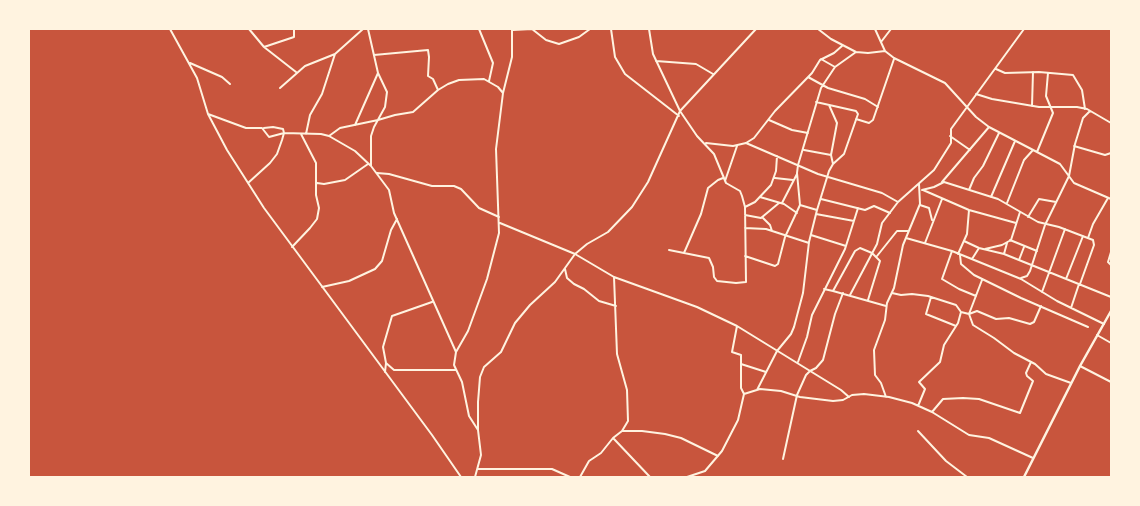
<!DOCTYPE html>
<html>
<head>
<meta charset="utf-8">
<style>
	body { margin:0 }
	#map { position:relative; width:1140px; height:506px; overflow:hidden; background:#c8553d; font-family:Commissioner,sans-serif }
	canvas { display:block }
	.frame { position:absolute; inset:0; border:30px solid #fff3e0; pointer-events:none }
</style>
</head>
<body>
<div id="map">
<canvas width="1140" height="506"></canvas>
<div class="frame"></div>
</div>
<script>
const g = document.querySelector('canvas').getContext('2d');
g.lineJoin = 'round';
function poly(rows) {
  const path = new Path2D();
  for (const r of rows) {
    path.moveTo(r[0], r[1]);
    for (let i = 2; i < r.length; i += 2) path.lineTo(r[i], r[i + 1]);
  }
  return path;
}
function strokePath(path, color, width, dash) {
  g.strokeStyle = color;
  g.lineWidth = width;
  g.lineCap = dash ? 'butt' : 'round';
  g.setLineDash(dash || []);
  g.stroke(path);
}
strokePath(poly([
	[170,29,197,78,208,114,227,150,264,208,432,435,461,477],
	[249,29,264,47,296,72],
	[368,29,378,73,387,92,385,107,374,127,371,136,371,166],
	[479,29,493,63,489,81],
	[611,29,615,57,625,74,679,116],
	[649,29,653,54,680,111,697,136,714,154,726,183,740,191,742,196,745,207,746,282,736,283,717,281,714,277,713,267,709,258,669,250],
	[818,29,831,39,856,52,868,53,885,51,894,58,945,83,976,117,989,127,1060,164,1074,183,1111,199],
	[875,29,885,51],
	[513,30,532,29,546,40,559,44,579,37,590,29],
	[881,42,891,29],
	[264,47,294,37,294,29],
	[374,55,428,50,429,57,428,76,433,79,438,90],
	[821,59,835,67],
	[656,61,696,64,713,74],
	[190,63,222,77,230,84],
	[996,69,1005,73,1039,72,1073,75,1082,90,1085,109],
	[808,77,828,88,865,99,878,107],
	[280,88,305,66,335,54,363,29],
	[976,94,992,99,1039,107,1077,107,1087,109,1111,123],
	[829,105,837,123,831,155,833,164],
	[1032,106,1033,72],
	[208,114,246,128,262,128,269,137,284,133,321,134,329,136,355,151,371,166,389,190,394,213,456,352],
	[856,119,869,123,873,120,894,59],
	[769,120,792,130,808,133],
	[355,125,378,73],
	[306,134,310,115,322,94,335,54],
	[329,136,340,128,378,120,395,115,413,112,438,90,448,84,459,80,484,79,498,87,503,93],
	[950,136,970,150],
	[706,143,733,146,746,143,754,138,775,111,812,73,820,60,834,53,842,46],
	[746,143,818,174,882,193,898,202],
	[1074,146,1105,155,1111,153],
	[804,150,831,155],
	[1037,152,1053,113,1046,96,1048,73],
	[377,173,389,174,432,186,454,186,461,189,479,208,499,217],
	[775,178,793,180],
	[725,181,737,146],
	[942,182,989,127],
	[248,183,270,163,277,154,282,140,284,133,283,129,273,127,264,128],
	[317,183,324,184,345,180,368,164],
	[922,190,934,187,944,182,998,199,1038,222,1059,227,1093,240,1094,245,1080,284],
	[923,190,969,210,1016,223],
	[969,190,974,178,983,166,999,133],
	[760,197,784,204,797,213],
	[991,197,1015,141],
	[821,199,865,210,874,206,890,213],
	[782,203,797,174],
	[1007,203,1024,160,1033,150],
	[800,205,817,210],
	[920,205,929,208,932,220],
	[745,207,755,202,771,185,776,171,777,156],
	[816,214,854,221],
	[745,215,761,218,779,203],
	[762,217,770,225,772,231],
	[1028,217,1039,199,1056,202],
	[500,223,575,254,614,277,617,354,627,390,628,421,622,431,613,438,601,453,589,461,580,477],
	[745,228,766,229,809,243],
	[811,235,846,246],
	[906,238,952,251,1021,279,1057,301,1104,324],
	[1088,238,1093,224,1108,198],
	[1010,240,1037,251],
	[964,241,979,248,1004,254,1111,297],
	[925,243,942,199],
	[292,247,310,228,317,219,319,208,316,195,316,163,301,134],
	[985,249,1002,245,1011,240,1020,212],
	[952,251,942,279,959,289,976,296],
	[1111,252,1108,262,1111,265],
	[684,253,701,214,708,188,718,180,723,178],
	[958,254,967,234,969,210],
	[1004,254,1007,243],
	[960,255,961,264,974,275,1021,298,1088,327],
	[745,256,775,266,778,264,785,237,800,205,797,173,798,165,821,88,835,67,856,52],
	[877,256,897,231,909,231],
	[972,259,979,248],
	[1019,260,1024,247],
	[565,269,567,278,574,284,584,289,599,301,616,306],
	[614,277,697,307,737,326,841,390,849,397],
	[1021,278,1027,276,1030,271,1045,225,1069,176,1075,144,1083,118,1090,111],
	[1066,279,1083,236],
	[982,280,969,314,973,325,994,338,1014,353,1035,364,1046,374,1071,383],
	[322,287,349,281,375,269,382,261,391,230,397,219],
	[824,289,833,291,855,251,860,248,872,253,880,261,868,300],
	[833,291,886,306],
	[1042,292,1065,229],
	[892,293,901,295,912,294,928,296,956,305,961,312,969,314,977,311,996,319,1009,318,1030,324,1034,322,1041,306],
	[850,295,877,244,882,223,898,202,934,170,951,143,951,129,1024,29],
	[931,297,926,314,956,326],
	[1071,308,1079,284],
	[737,326,732,352,741,355,741,388,744,394],
	[1097,335,1111,343],
	[798,362,807,337,812,315,845,249,858,208],
	[386,363,383,347,392,316,432,302],
	[741,364,766,372],
	[1080,366,1111,382],
	[385,372,386,363,394,370,456,370],
	[757,390,777,351,791,334,794,327,803,293,809,242,817,210,829,171,833,164,844,154,858,114,856,111,816,102],
	[886,397,881,383,875,375,874,350,885,320,887,303,894,288,903,245,920,204,919,184],
	[918,406,925,389,919,382,940,362,944,345,958,323,961,312],
	[932,412,943,399,963,398,979,399,1020,413,1033,381,1027,376,1026,373,1031,362],
	[478,430,469,416,462,382,454,365,456,352,468,331,487,279,499,233,496,149,503,93,512,57,512,29],
	[622,431,642,431,665,434,681,438,718,456],
	[918,431,946,461,967,477],
	[614,439,650,477],
	[783,459,797,395,806,375,810,371,816,368,823,360,835,314,843,293],
	[478,469,552,469,570,477],
	[475,477,481,455,478,430,478,402,480,377,484,367,501,352,515,323,530,305,555,282,575,254,587,244,608,232,632,207,648,182,680,111,756,29],
	[687,477,705,471,722,451,738,420,744,394,760,389,781,391,800,397,833,401,843,400,852,395,864,394,889,397,912,403,932,412,969,435,989,438,1033,458]
]), '#fff3e0', 2);
strokePath(poly([
	[1024,477,1080,366,1111,311]
]), '#fff3e0', 2.5);
</script>
</body>
</html>
